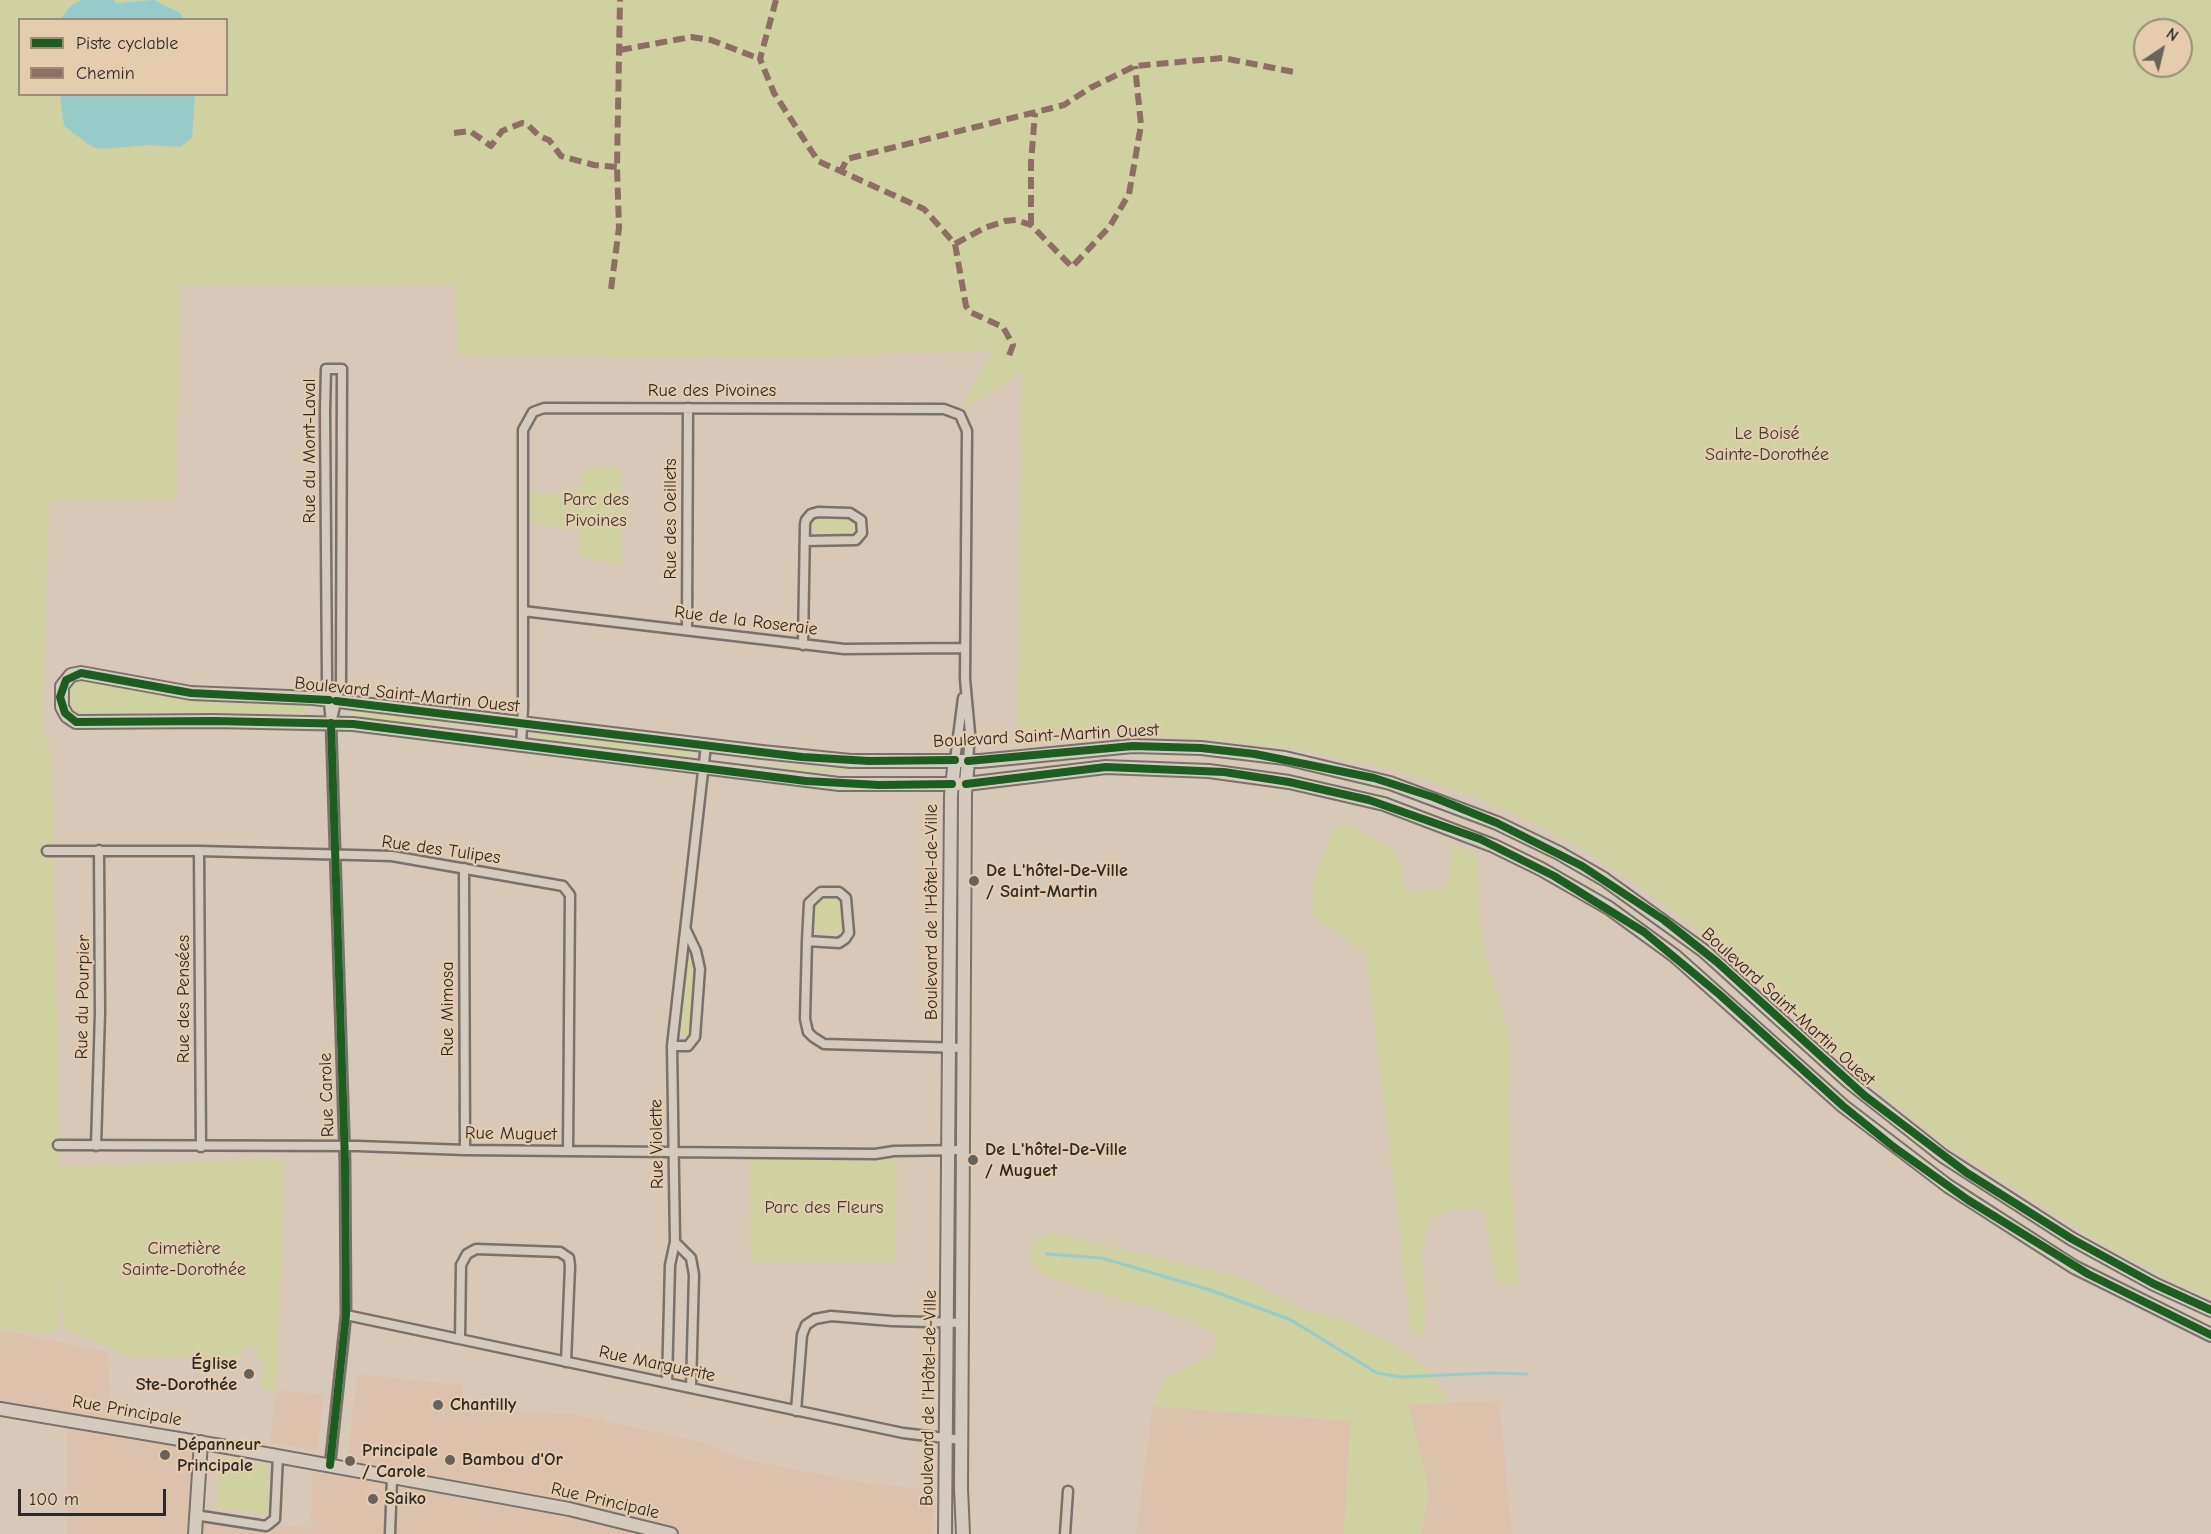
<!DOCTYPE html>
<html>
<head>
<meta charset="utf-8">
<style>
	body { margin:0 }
	#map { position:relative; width:2211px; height:1534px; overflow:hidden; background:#d8c8b8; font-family:"Comic Neue",sans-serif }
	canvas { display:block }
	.legend { position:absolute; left:18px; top:18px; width:210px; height:78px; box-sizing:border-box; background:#e5ccad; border:2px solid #9b8c79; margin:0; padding:8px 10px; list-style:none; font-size:18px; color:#2b2b2b }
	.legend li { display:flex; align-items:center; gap:12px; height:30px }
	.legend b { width:30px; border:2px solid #9b8c79 }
	.north { position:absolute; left:2133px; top:18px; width:60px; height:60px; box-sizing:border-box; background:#e5ccad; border:2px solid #9b8c79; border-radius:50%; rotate:35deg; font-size:16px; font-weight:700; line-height:24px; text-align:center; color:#2b2b2b }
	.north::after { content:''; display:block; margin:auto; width:21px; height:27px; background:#68625c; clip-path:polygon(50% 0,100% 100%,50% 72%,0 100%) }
	.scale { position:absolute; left:18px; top:1489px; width:148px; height:27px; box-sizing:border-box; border:3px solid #2b2b2b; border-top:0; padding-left:8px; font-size:18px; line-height:21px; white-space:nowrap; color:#2b2b2b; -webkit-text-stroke:4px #e5ccad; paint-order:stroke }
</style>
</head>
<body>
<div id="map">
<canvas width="2211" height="1534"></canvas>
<ul class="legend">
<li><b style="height:8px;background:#1b5e20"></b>Piste cyclable</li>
<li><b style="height:8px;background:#8d6e63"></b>Chemin</li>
</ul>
<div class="north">N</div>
<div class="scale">100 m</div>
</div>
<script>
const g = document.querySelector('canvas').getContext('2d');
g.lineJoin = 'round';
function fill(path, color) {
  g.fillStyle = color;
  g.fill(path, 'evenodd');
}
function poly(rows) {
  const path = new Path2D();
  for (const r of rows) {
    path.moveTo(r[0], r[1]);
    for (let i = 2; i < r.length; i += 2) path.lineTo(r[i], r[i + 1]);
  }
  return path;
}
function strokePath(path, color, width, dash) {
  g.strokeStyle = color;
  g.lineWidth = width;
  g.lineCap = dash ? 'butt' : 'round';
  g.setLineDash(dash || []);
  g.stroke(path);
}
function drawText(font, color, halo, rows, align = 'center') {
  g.font = font + ' "Comic Neue",sans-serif';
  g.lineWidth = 4.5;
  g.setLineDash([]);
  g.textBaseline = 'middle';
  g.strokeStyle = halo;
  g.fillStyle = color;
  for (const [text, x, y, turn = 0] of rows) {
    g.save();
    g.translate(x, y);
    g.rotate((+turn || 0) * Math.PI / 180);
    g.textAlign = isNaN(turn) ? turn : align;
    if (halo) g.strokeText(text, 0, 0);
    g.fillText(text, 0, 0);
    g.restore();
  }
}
fill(poly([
	[0,1330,108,1352,112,1427,201,1442,195,1515,266,1526,311,1527,313,1472,353,1478,358,1459,348,1456,357,1374,462,1385,466,1411,572,1414,701,1442,742,1459,869,1484,935,1489,932,1534,67,1534,67,1420,0,1409],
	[276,1390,324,1395,317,1450,270,1443],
	[1499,1401,1512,1534,1421,1534,1428,1500,1426,1477,1408,1404],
	[1153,1406,1351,1421,1344,1534,1136,1534]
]), '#dcc2ac');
fill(poly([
	[0,0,2211,0,2211,1298,2179,1285,2100,1243,1935,1138,1846,1064,1705,935,1626,877,1582,849,1529,821,1471,795,1398,771,1297,749,1148,735,1082,734,1018,739,1022,373,964,409,961,406,992,351,794,357,457,355,456,285,180,286,177,499,49,500,43,731,51,752,60,1167,285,1159,276,1390,261,1389,263,1361,258,1360,258,1347,242,1346,241,1358,127,1357,62,1326,62,1266,58,1334,0,1328],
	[20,20,226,20,226,94,20,94],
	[2145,30,2181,30,2181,66,2145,66],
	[596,467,621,468,622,564,596,562,580,555,582,532,531,523,530,493,565,493,582,487,582,471],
	[818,520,850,520,854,523,855,529,848,534,815,533,811,525],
	[86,680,196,700,307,703,306,717,80,715,71,709,68,694,74,683],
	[354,710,433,720,469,724,418,724,353,716],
	[538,733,691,752,691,758,537,739],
	[761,765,852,769,852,771,804,772],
	[1349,824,1397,853,1406,892,1446,888,1454,844,1477,854,1481,938,1509,1036,1508,1146,1519,1285,1497,1285,1483,1209,1453,1210,1430,1219,1422,1249,1426,1334,1412,1335,1366,954,1312,916,1314,880,1333,829],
	[955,878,961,935,960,1034,954,1034],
	[834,897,841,904,841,927,837,933,823,934,815,928,815,907,822,898],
	[692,959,692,1032,683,1038,678,1029,687,964,688,960],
	[750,1153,875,1154,897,1162,895,1263,751,1263],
	[953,1198,959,1249,958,1307,953,1307],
	[1051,1232,1243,1278,1300,1308,1347,1322,1393,1344,1427,1368,1445,1392,1448,1403,1408,1404,1426,1477,1428,1500,1421,1534,1344,1534,1351,1421,1153,1406,1166,1379,1213,1354,1217,1335,1182,1317,1043,1276,1029,1256,1035,1241],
	[220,1456,268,1464,268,1514,216,1507]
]), '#cfd1a0');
fill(poly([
	[82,0,113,0,117,3,154,0,180,13,184,19,60,19,72,5],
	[60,95,195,95,192,138,180,147,150,145,100,149,91,146,64,126]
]), '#98cccb');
strokePath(poly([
	[1047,1254,1102,1258,1210,1290,1291,1320,1377,1373,1401,1377,1490,1373,1527,1374]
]), '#98cccb', 3);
const street = poly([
	[523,611,844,649,965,648],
	[687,630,688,408],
	[803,645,805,524,806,520,811,514,818,512,850,513,861,520,862,533,856,540,805,541],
	[521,746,523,707,523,430,533,412,544,408,944,409,960,415,967,431,965,679,970,733,968,761],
	[955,760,963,698],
	[47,851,199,851,392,856,563,886,570,895,568,1151],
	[199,851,201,1147],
	[464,868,465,1150],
	[807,941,839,943,845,939,849,933,846,898,839,892,821,892,809,903,807,941,805,1019,808,1032,813,1037,824,1044,964,1048],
	[672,1046,688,1046,695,1037,700,969,696,951,686,930],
	[58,1145,358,1146,465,1150,875,1154,894,1151,964,1150],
	[96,1146,100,1013,99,850],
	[675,1242,691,1258,694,1275,691,1388],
	[346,1315,903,1433,962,1440],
	[460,1339,461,1265,467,1254,476,1249,560,1252,569,1258,570,1266,566,1362],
	[667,1383,670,1265,675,1242,672,1046,706,745],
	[796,1411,802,1335,806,1325,815,1319,831,1316,892,1321,963,1323],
	[330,1465,346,1315,345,1163,331,723,327,681,325,411,326,369,342,369,341,681,331,723],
	[195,1515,266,1526,275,1519,278,1456],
	[390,1534,392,1478],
	[1065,1534,1068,1491]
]);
const secondary = poly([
	[2211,1310,2154,1284,2072,1239,1943,1156,1848,1081,1704,951,1604,879,1559,853,1497,823,1390,783,1285,758,1201,748,1133,746,980,761,851,761,762,752,313,698,191,693,81,673,71,675,62,686,62,707,67,716,76,722,214,721,353,724,839,784,966,784,1106,767,1209,771,1289,782,1384,804,1494,846,1541,869,1609,908,1675,956,1843,1106,1948,1186,2074,1267,2211,1335],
	[0,1409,227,1447,569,1509,671,1534],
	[195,1534,201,1442],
	[945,1534,951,795,955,760],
	[963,1534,961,1488,965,794,968,761]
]);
strokePath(street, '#79726a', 13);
strokePath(secondary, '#79726a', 16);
strokePath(street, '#d4cabe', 8);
strokePath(secondary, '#d4cabe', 12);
strokePath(poly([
	[776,0,760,59,774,93,818,161,924,209,955,244,966,306,970,312,1003,327,1013,345,1009,356],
	[620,50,691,37,711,40,760,59],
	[454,133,470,131,491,146,502,131,522,123,527,124,539,136,549,140,561,156,594,165,617,167],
	[840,173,847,159,1064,105,1090,88,1135,66,1223,58,1294,72],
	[1031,225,1031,163,1035,113],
	[955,244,984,228,1005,221,1016,220,1031,225,1072,267,1110,226,1129,194,1141,125,1135,66],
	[611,289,619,228,617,167,620,0]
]), '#8d6e63', 6, [12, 6]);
strokePath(poly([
	[329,700,191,693,81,673,66,680,60,697,65,713,76,722,214,721,353,724,806,781,879,785,952,784],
	[336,701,802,757,869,761,955,760],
	[968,761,1133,746,1201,748,1255,754,1374,778,1433,797,1497,823,1582,866,1664,920,1717,962,1865,1096,1967,1173,2072,1239,2154,1284,2211,1310],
	[966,784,1106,767,1224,772,1289,782,1369,800,1480,839,1554,876,1644,932,1720,995,1843,1106,1895,1148,1968,1200,2088,1274,2211,1335],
	[330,1465,346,1315,345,1163,331,723]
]), '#1b5e20', 8);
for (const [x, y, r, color] of [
	[974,881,6,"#68625c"],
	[973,1160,6,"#68625c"],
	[249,1374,6,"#68625c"],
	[438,1405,6,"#68625c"],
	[165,1455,6,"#68625c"],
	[450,1460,6,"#68625c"],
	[350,1461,6,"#68625c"],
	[373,1499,6,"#68625c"]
]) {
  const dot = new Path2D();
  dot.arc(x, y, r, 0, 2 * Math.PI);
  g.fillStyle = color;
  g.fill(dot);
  strokePath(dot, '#e5ccad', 2);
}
drawText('18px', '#2b2b2b', '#e5ccad', [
	["Rue des Pivoines",712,391],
	["Rue du Mont-Laval",310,451,-90],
	["Rue des Oeillets",671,519,-90],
	["Rue de la Roseraie",746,621,7],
	["Boulevard Saint-Martin Ouest",407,695,6],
	["Boulevard Saint-Martin Ouest",1046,736,-3],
	["Rue des Tulipes",441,850,8],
	["Boulevard de l'Hôtel-de-Ville",932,912,-90],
	["Rue du Pourpier",83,997,-89],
	["Rue des Pensées",184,999,-90],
	["Boulevard Saint-Martin Ouest",1788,1007,42],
	["Rue Mimosa",448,1009,-90],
	["Rue Carole",327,1095,-92],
	["Rue Muguet",511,1134,1],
	["Rue Violette",657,1144,-91],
	["Rue Marguerite",657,1364,12],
	["Boulevard de l'Hôtel-de-Ville",929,1398,-89],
	["Rue Principale",127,1411,10],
	["Rue Principale",605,1501,13]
]);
drawText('18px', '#3b3c35', '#e5ccad', [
	["Le Boisé",1767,434],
	["Sainte-Dorothée",1767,455],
	["Parc des",596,500],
	["Pivoines",596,521],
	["Parc des Fleurs",824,1208],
	["Cimetière",184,1249],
	["Sainte-Dorothée",184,1270]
]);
drawText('bold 18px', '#2b2b2b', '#e5ccad', [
	["De L'hôtel-De-Ville",986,871],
	["/ Saint-Martin",986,892],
	["De L'hôtel-De-Ville",985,1150],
	["/ Muguet",985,1171],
	["Église",237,1364,"right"],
	["Ste-Dorothée",237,1385,"right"],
	["Chantilly",450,1405],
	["Dépanneur",177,1445],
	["Principale",177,1466],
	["Principale",362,1451],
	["/ Carole",362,1472],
	["Bambou d'Or",462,1460],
	["Saiko",385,1499]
], 'left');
</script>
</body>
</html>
